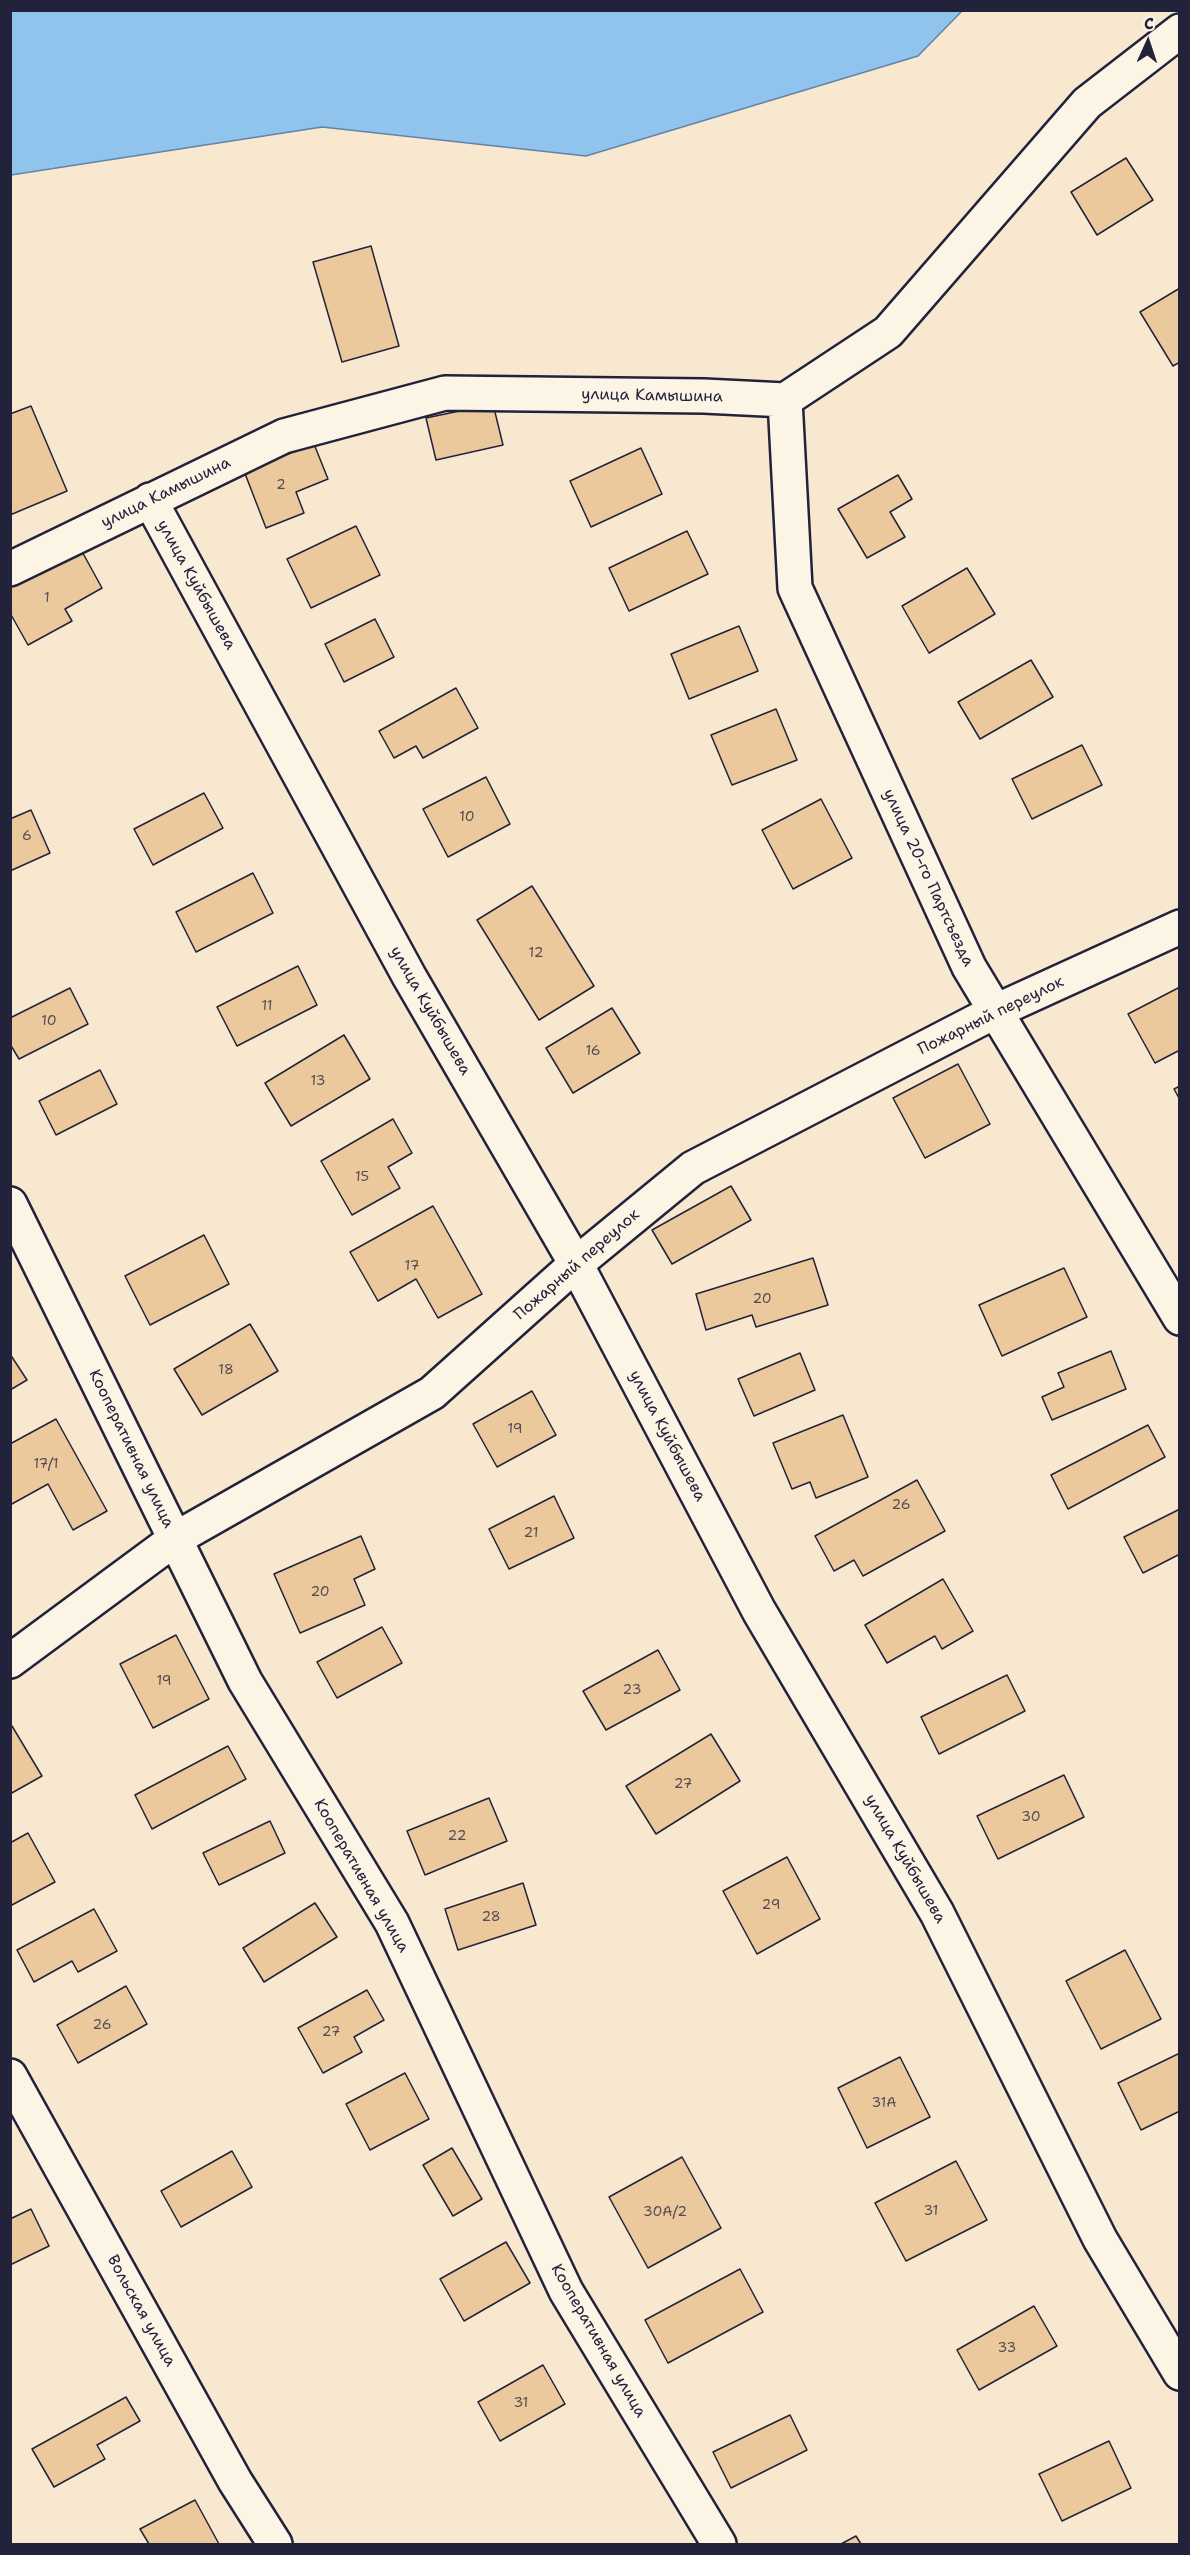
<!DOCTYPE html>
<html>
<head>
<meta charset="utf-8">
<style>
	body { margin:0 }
	#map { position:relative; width:1190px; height:2555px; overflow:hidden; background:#f7e8cf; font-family:"Shantell Sans",sans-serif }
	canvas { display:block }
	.frame { position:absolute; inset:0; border:12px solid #22223b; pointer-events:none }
	.north { position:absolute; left:1118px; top:12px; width:60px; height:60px; -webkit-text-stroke:4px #fcf5e5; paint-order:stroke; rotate:3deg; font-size:16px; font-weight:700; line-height:24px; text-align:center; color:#22223b }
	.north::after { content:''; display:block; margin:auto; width:21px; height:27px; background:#22223b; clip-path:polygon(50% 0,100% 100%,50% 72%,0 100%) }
</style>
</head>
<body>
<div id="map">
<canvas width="1190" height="2555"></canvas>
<div class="frame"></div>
<div class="north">С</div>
</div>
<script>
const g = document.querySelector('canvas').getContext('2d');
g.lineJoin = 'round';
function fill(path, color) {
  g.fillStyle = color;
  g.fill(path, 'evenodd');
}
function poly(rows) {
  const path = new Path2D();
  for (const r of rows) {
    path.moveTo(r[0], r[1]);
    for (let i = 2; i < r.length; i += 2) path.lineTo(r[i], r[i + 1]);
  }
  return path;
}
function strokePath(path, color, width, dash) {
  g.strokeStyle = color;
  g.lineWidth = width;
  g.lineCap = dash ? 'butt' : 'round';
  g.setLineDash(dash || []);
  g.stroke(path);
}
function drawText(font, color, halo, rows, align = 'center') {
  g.font = font + ' "Shantell Sans",sans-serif';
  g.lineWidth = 6;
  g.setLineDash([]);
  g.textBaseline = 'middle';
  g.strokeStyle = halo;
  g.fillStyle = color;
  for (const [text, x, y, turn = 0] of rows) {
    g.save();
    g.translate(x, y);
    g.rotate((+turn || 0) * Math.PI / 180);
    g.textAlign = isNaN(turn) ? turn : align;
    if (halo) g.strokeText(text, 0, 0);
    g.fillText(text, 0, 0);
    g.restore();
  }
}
const water = poly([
	[11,10,962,10,962,11,918,56,586,156,322,127,11,175,11,10]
]);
fill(water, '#90c4ed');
strokePath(water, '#6483a6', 1.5);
const building = poly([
	[1126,158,1153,200,1097,235,1071,192,1126,158],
	[371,246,399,346,342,362,313,262,371,246],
	[1180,288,1180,362,1173,366,1140,312,1180,288],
	[493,404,503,445,436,460,426,418,493,404],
	[31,406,67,491,10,515,10,414,31,406],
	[314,444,328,479,296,492,304,513,266,528,244,471,314,444],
	[641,448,662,494,591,527,570,481,641,448],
	[898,475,912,499,890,512,905,537,867,558,838,509,898,475],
	[356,526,380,575,311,608,287,559,356,526],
	[687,531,708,574,629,611,609,568,687,531],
	[79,546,102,588,65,609,72,621,28,645,10,613,10,583,79,546],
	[967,568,995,614,929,653,902,606,967,568],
	[375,619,394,657,344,682,325,644,375,619],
	[739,626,758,671,689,699,671,654,739,626],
	[1031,660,1053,697,980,739,958,702,1031,660],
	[456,688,478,728,423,758,416,746,394,758,379,731,456,688],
	[776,709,797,760,732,785,711,735,776,709],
	[1082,745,1102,785,1032,819,1012,779,1082,745],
	[486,777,510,824,448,857,423,809,486,777],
	[204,793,223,828,153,865,134,829,204,793],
	[821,799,852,858,793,889,762,830,821,799],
	[31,810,50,853,10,871,10,819,31,810],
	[253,873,273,913,196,952,176,912,253,873],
	[532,886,594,986,539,1020,477,920,532,886],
	[298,966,317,1005,237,1046,217,1007,298,966],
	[1180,987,1180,1050,1155,1063,1128,1014,1180,987],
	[70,988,88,1024,19,1059,10,1044,10,1018,70,988],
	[612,1008,640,1053,573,1093,546,1048,612,1008],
	[344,1035,370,1079,291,1126,265,1083,344,1035],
	[958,1064,990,1124,925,1158,893,1098,958,1064],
	[100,1070,117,1104,56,1135,39,1101,100,1070],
	[1180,1086,1180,1100,1174,1089,1180,1086],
	[393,1119,412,1153,388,1167,400,1188,352,1215,321,1161,393,1119],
	[731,1186,751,1220,672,1264,652,1230,731,1186],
	[433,1206,482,1294,438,1318,416,1279,378,1301,350,1252,433,1206],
	[204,1235,229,1284,150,1325,125,1276,204,1235],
	[813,1258,828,1305,756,1327,752,1315,706,1330,696,1294,813,1258],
	[1064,1268,1087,1317,1002,1356,979,1305,1064,1268],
	[250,1324,278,1371,202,1415,174,1369,250,1324],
	[1111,1351,1126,1389,1052,1420,1042,1397,1064,1387,1058,1373,1111,1351],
	[800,1353,815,1390,754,1416,738,1379,800,1353],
	[10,1354,27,1380,10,1390,10,1354],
	[532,1391,556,1435,497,1467,473,1424,532,1391],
	[843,1415,868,1477,816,1498,810,1482,792,1489,773,1443,843,1415],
	[56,1419,107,1511,73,1530,48,1484,10,1505,10,1444,56,1419],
	[1148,1425,1165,1457,1068,1509,1051,1475,1148,1425],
	[917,1480,945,1531,863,1576,854,1560,834,1571,815,1536,917,1480],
	[554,1496,574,1538,509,1569,489,1529,554,1496],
	[1180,1509,1180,1554,1143,1573,1124,1537,1180,1509],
	[361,1536,375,1569,354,1579,365,1605,300,1633,274,1574,361,1536],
	[943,1579,973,1631,942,1649,935,1636,887,1663,865,1625,943,1579],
	[382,1627,402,1663,337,1698,317,1662,382,1627],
	[176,1635,209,1699,153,1728,120,1664,176,1635],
	[658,1650,680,1690,606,1730,583,1691,658,1650],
	[1007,1675,1025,1711,939,1754,921,1717,1007,1675],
	[12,1726,42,1776,10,1794,10,1727,12,1726],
	[711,1734,740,1781,656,1834,626,1786,711,1734],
	[228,1746,246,1779,152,1829,135,1795,228,1746],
	[1064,1775,1084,1817,998,1859,977,1816,1064,1775],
	[489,1798,507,1841,425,1875,407,1831,489,1798],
	[270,1821,285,1853,219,1885,203,1853,270,1821],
	[28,1833,55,1882,10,1906,10,1843,28,1833],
	[787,1857,820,1919,757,1954,723,1891,787,1857],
	[523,1883,536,1925,458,1950,445,1909,523,1883],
	[315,1903,337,1937,264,1982,243,1948,315,1903],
	[94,1909,117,1951,78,1972,72,1961,34,1982,17,1950,94,1909],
	[1125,1950,1161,2019,1101,2049,1066,1981,1125,1950],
	[126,1986,147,2024,78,2063,57,2025,126,1986],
	[367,1990,384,2020,354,2037,362,2052,323,2073,298,2028,367,1990],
	[1180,2053,1180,2111,1141,2130,1118,2083,1180,2053],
	[900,2057,930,2117,867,2148,838,2088,900,2057],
	[405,2073,429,2119,370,2150,346,2104,405,2073],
	[452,2148,482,2199,453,2216,423,2165,452,2148],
	[232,2151,252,2187,181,2227,161,2191,232,2151],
	[682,2157,721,2228,648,2268,609,2197,682,2157],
	[956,2161,987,2220,906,2261,875,2203,956,2161],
	[31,2209,49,2246,10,2265,10,2219,31,2209],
	[506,2242,530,2283,464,2321,440,2279,506,2242],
	[740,2269,763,2312,668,2363,645,2320,740,2269],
	[1034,2306,1057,2346,979,2390,957,2350,1034,2306],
	[543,2365,565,2404,500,2441,478,2402,543,2365],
	[126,2397,140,2421,97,2445,105,2459,54,2487,32,2449,126,2397],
	[790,2415,807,2450,731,2488,713,2452,790,2415],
	[1109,2441,1131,2488,1062,2521,1039,2474,1109,2441],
	[195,2500,219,2544,149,2544,140,2529,195,2500],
	[856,2536,861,2544,841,2544,856,2536]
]);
fill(building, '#ecc89d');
strokePath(building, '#22223b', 1.5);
const minor = poly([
	[785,400,795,588,969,967,1180,1318],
	[150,500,409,976,576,1264,759,1611,937,1913,1100,2239,1180,2373],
	[10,569,284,436,445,393,704,396,785,400,888,332,1087,103,1180,31],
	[10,1204,245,1681,392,1923,566,2291,719,2544],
	[10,1661,175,1539,432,1393,576,1264,693,1168,996,1011,1180,927],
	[10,2076,235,2481,275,2544]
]);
strokePath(minor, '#22223b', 38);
strokePath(minor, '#fcf5e5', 33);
drawText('14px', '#544c54', null, [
	["2",281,485],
	["1",47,598],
	["10",467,817],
	["6",27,836],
	["12",536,953],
	["11",267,1006],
	["10",49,1021],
	["16",593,1051],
	["13",318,1081],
	["15",362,1177],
	["17",412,1266],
	["20",762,1299],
	["18",226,1370],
	["19",515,1429],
	["17/1",46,1464],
	["26",901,1505],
	["21",531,1533],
	["20",320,1592],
	["19",164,1681],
	["23",632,1690],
	["27",683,1784],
	["30",1031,1817],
	["22",457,1836],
	["29",771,1905],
	["28",491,1917],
	["26",102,2025],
	["27",331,2032],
	["31А",884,2103],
	["31",931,2211],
	["30А/2",665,2212],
	["33",1007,2348],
	["31",521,2403]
]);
drawText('16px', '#22223b', '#fcf5e5', [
	["улица Камышина",652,396,1],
	["улица Камышина",166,493,-26],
	["улица Куйбышева",196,585,61],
	["улица 20-го Партсъезда",928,878,65],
	["улица Куйбышева",430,1011,60],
	["Пожарный переулок",991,1016,-26],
	["Пожарный переулок",577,1265,-41],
	["улица Куйбышева",667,1436,62],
	["Кооперативная улица",131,1449,64],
	["улица Куйбышева",905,1859,60],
	["Кооперативная улица",361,1876,60],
	["Вольская улица",141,2311,61],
	["Кооперативная улица",598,2341,60]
]);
</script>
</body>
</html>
